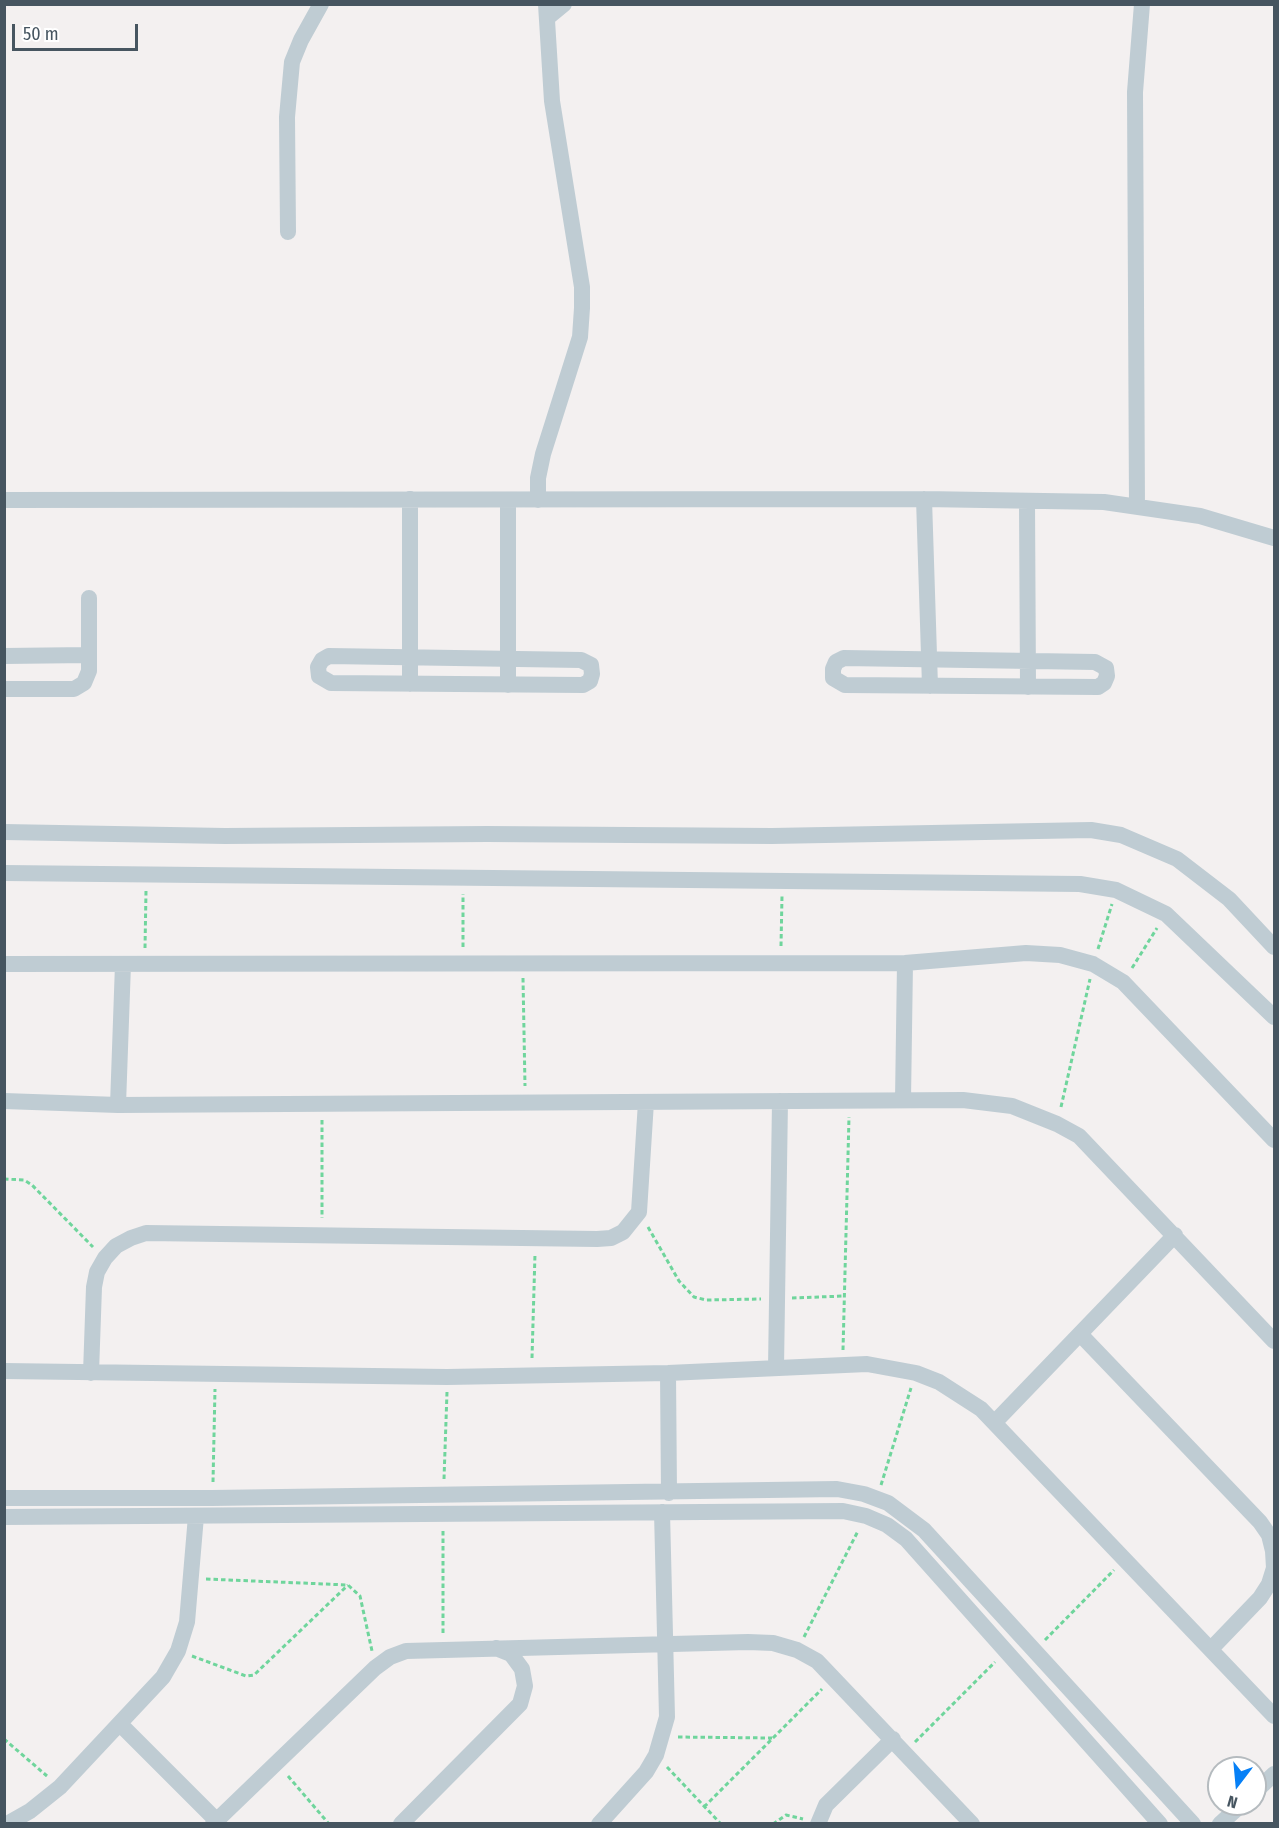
<!DOCTYPE html>
<html>
<head>
<meta charset="utf-8">
<style>
	body { margin:0 }
	#map { position:relative; width:1279px; height:1828px; overflow:hidden; background:#f3f0f0; font-family:"Fira Sans Condensed",sans-serif }
	canvas { display:block }
	.frame { position:absolute; inset:0; border:6px solid #465560; pointer-events:none }
	.north { position:absolute; left:1207px; top:1756px; width:60px; height:60px; box-sizing:border-box; background:#fff; border:2px solid #b5bbbf; border-radius:50%; rotate:196deg; font-size:16px; font-weight:700; line-height:24px; text-align:center; color:#465560 }
	.north::after { content:''; display:block; margin:auto; width:21px; height:27px; background:#0780f6; clip-path:polygon(50% 0,100% 100%,50% 72%,0 100%) }
	.scale { position:absolute; left:12px; top:24px; width:126px; height:27px; box-sizing:border-box; border:3px solid #465560; border-top:0; padding-left:8px; font-size:18px; line-height:21px; white-space:nowrap; color:#465560; -webkit-text-stroke:4px #fff; paint-order:stroke }
</style>
</head>
<body>
<div id="map">
<canvas width="1279" height="1828"></canvas>
<div class="frame"></div>
<div class="north">N</div>
<div class="scale">50 m</div>
</div>
<script>
const g = document.querySelector('canvas').getContext('2d');
g.lineJoin = 'round';
function poly(rows) {
  const path = new Path2D();
  for (const r of rows) {
    path.moveTo(r[0], r[1]);
    for (let i = 2; i < r.length; i += 2) path.lineTo(r[i], r[i + 1]);
  }
  return path;
}
function strokePath(path, color, width, dash) {
  g.strokeStyle = color;
  g.lineWidth = width;
  g.lineCap = dash ? 'butt' : 'round';
  g.setLineDash(dash || []);
  g.stroke(path);
}
strokePath(poly([
	[781,946,782,896],
	[463,947,463,894],
	[145,948,146,891],
	[1098,949,1112,904],
	[1132,968,1157,928],
	[523,978,525,1086],
	[1061,1107,1090,979],
	[322,1120,322,1218],
	[4,1179,24,1180,32,1185,93,1247],
	[648,1227,679,1281,694,1297,706,1300,761,1299],
	[792,1298,844,1296],
	[843,1350,849,1117],
	[532,1358,535,1254],
	[444,1479,447,1392],
	[213,1482,215,1389],
	[881,1485,911,1388],
	[443,1531,443,1635],
	[206,1579,348,1585,360,1596,372,1651],
	[804,1637,858,1531],
	[1045,1640,1114,1570],
	[192,1656,246,1676,254,1675,348,1585],
	[678,1737,772,1738],
	[4,1739,47,1776],
	[915,1742,995,1662],
	[667,1767,721,1824],
	[288,1776,329,1824],
	[704,1807,822,1689],
	[773,1824,786,1815,803,1819]
]), '#6fd59c', 3, [4.5, 3]);
strokePath(poly([
	[547,18,564,4],
	[288,232,287,117,292,62,301,40,321,4],
	[410,499,410,684],
	[924,499,930,686],
	[4,500,924,499,1104,502,1200,516,1274,538],
	[538,500,538,478,543,454,580,337,582,308,582,287,552,101,546,4],
	[1027,502,1028,687],
	[1137,507,1135,92,1142,4],
	[4,656,89,655],
	[329,656,581,660,591,665,592,674,590,681,583,685,331,683,319,676,318,667,322,660,329,656],
	[844,658,1095,662,1106,668,1107,676,1104,683,1098,687,845,685,833,678,833,669,836,662,844,658],
	[508,685,508,500],
	[4,689,74,689,84,683,89,671,89,598],
	[4,832,225,836,487,834,772,836,1091,830,1121,835,1177,859,1229,899,1274,947],
	[4,873,1080,884,1116,890,1166,914,1274,1017],
	[4,964,905,963,1026,953,1060,955,1093,964,1123,982,1274,1140],
	[903,1100,905,963],
	[4,1101,118,1105,963,1100,1012,1106,1057,1124,1079,1136,1274,1341],
	[118,1105,123,964],
	[1080,1334,1260,1522,1269,1535,1273,1551,1274,1568,1269,1584,1260,1598,1211,1649],
	[776,1368,780,1101],
	[4,1371,447,1377,668,1373,867,1364,916,1373,939,1382,981,1409,1274,1716],
	[91,1373,94,1287,97,1272,105,1258,116,1246,131,1238,146,1233,597,1239,611,1238,623,1232,639,1212,646,1102],
	[668,1373,669,1493],
	[995,1422,1175,1235],
	[4,1498,212,1498,837,1489,864,1494,888,1503,924,1530,1193,1824],
	[4,1517,843,1511,866,1516,887,1525,906,1539,1160,1824],
	[120,1724,216,1820],
	[1255,1792,1274,1774],
	[7,1824,30,1811,60,1787,163,1677,178,1651,187,1622,196,1516],
	[213,1824,375,1668,390,1657,406,1651,748,1642,773,1643,797,1650,817,1661,972,1824],
	[401,1824,520,1704,525,1686,522,1669,511,1654,496,1648],
	[599,1824,646,1772,656,1755,667,1717,662,1512],
	[818,1824,826,1805,893,1739],
	[1220,1824,1242,1804]
]), '#bfccd3', 16);
</script>
</body>
</html>
